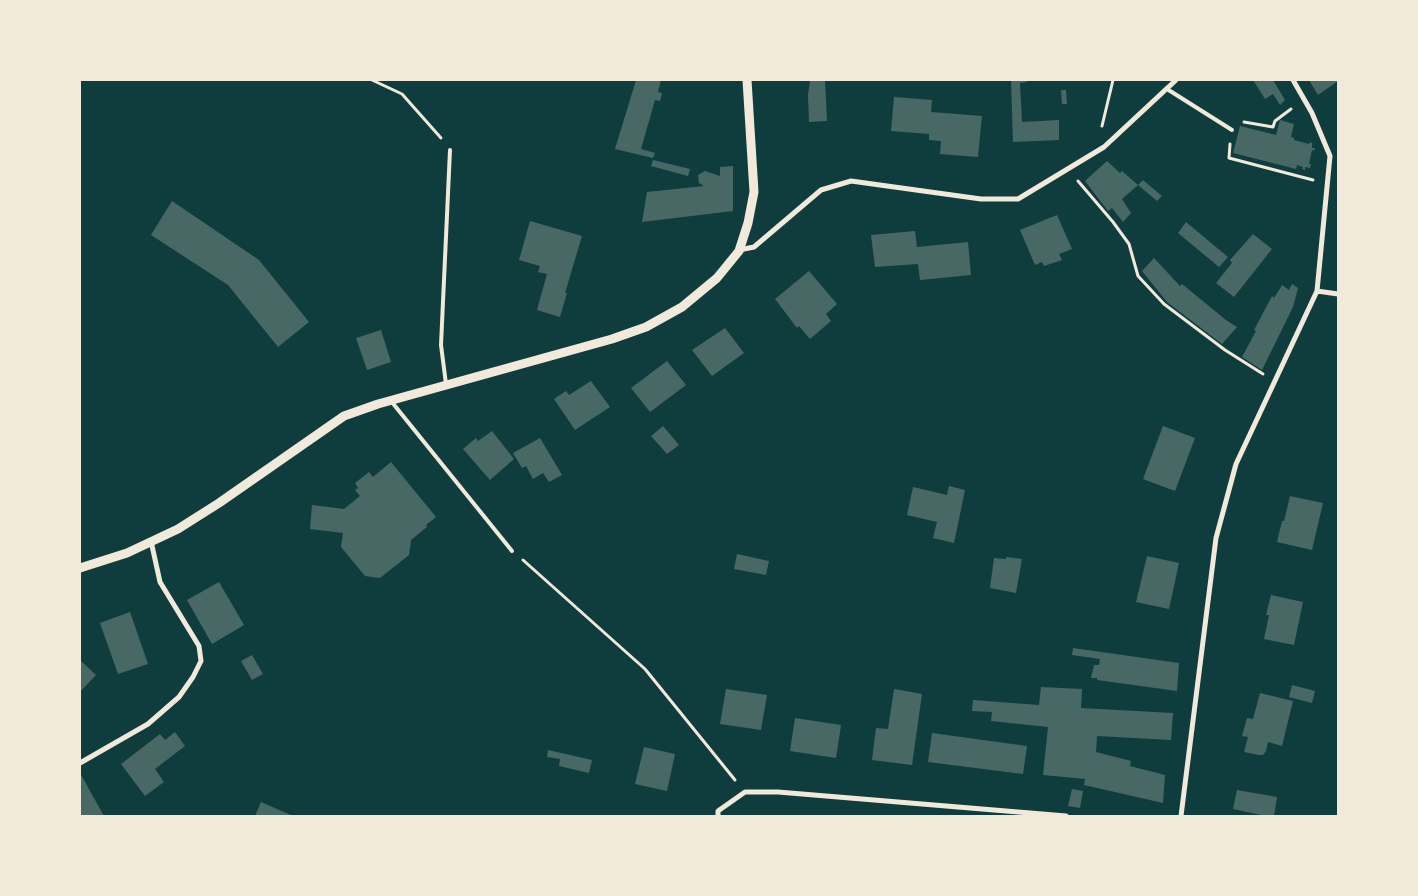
<!DOCTYPE html>
<html>
<head>
<meta charset="utf-8">
<style>
	body { margin:0 }
	#map { position:relative; width:1418px; height:896px; overflow:hidden; background:#0f3d3e; font-family:"Fira Sans",sans-serif }
	canvas { display:block }
	.frame { position:absolute; inset:0; border:81px solid #f1e9da; pointer-events:none }
</style>
</head>
<body>
<div id="map">
<canvas width="1418" height="896"></canvas>
<div class="frame"></div>
</div>
<script>
const g = document.querySelector('canvas').getContext('2d');
g.lineJoin = 'round';
function fill(path, color) {
  g.fillStyle = color;
  g.fill(path, 'evenodd');
}
function poly(rows) {
  const path = new Path2D();
  for (const r of rows) {
    path.moveTo(r[0], r[1]);
    for (let i = 2; i < r.length; i += 2) path.lineTo(r[i], r[i + 1]);
  }
  return path;
}
function strokePath(path, color, width, dash) {
  g.strokeStyle = color;
  g.lineWidth = width;
  g.lineCap = dash ? 'butt' : 'round';
  g.setLineDash(dash || []);
  g.stroke(path);
}
fill(poly([
	[636,80,661,80,658,92,662,93,660,101,655,100,641,149,655,153,653,158,615,149],
	[810,80,825,80,827,121,809,122,808,95],
	[1011,80,1027,80,1027,82,1020,83,1022,122,1059,120,1059,140,1013,142],
	[1253,80,1273,80,1285,100,1280,105,1273,94,1265,99],
	[1309,80,1338,80,1338,81,1318,95],
	[1061,90,1066,90,1067,104,1062,104],
	[894,97,932,100,931,112,982,116,978,157,940,154,941,141,929,140,929,134,891,131],
	[1280,120,1294,124,1291,137,1294,138,1294,140,1309,144,1310,142,1312,143,1312,148,1315,148,1314,151,1312,150,1309,164,1311,164,1310,168,1305,167,1305,170,1302,169,1303,167,1297,165,1296,169,1233,153,1240,126,1276,135],
	[653,160,690,169,688,176,651,166],
	[1107,161,1120,173,1122,171,1138,185,1122,199,1131,213,1123,222,1112,208,1108,211,1085,181],
	[733,166,733,211,642,222,647,192,704,186,699,183,698,175,705,171,720,176,720,167],
	[1143,180,1162,196,1157,201,1138,185],
	[172,201,259,260,309,322,278,347,228,285,151,235],
	[1057,215,1072,249,1059,254,1062,260,1044,266,1042,262,1035,265,1020,230],
	[530,221,582,236,565,293,567,293,560,317,537,310,547,274,538,272,540,266,519,260],
	[1186,222,1228,257,1219,267,1178,233],
	[915,231,917,247,968,242,971,275,920,280,918,264,875,267,871,235],
	[1253,234,1272,249,1234,297,1216,283,1232,263,1230,260],
	[1154,258,1180,286,1182,284,1226,320,1237,327,1222,344,1167,302,1142,271],
	[809,271,837,304,826,314,831,321,810,339,799,326,797,328,775,299],
	[1292,284,1298,288,1293,307,1262,370,1242,357,1256,331,1254,330,1272,296,1274,298,1282,285,1289,290],
	[725,328,744,353,712,376,692,350],
	[381,330,391,362,367,370,356,338],
	[667,361,686,385,650,412,631,388],
	[591,381,610,407,575,430,554,399,566,391,569,395],
	[663,426,679,445,667,454,651,436],
	[1163,426,1195,438,1175,491,1143,479],
	[492,431,514,459,490,480,463,449,476,438,478,441],
	[540,438,562,475,549,482,543,473,533,479,526,466,522,468,513,453],
	[391,462,436,517,426,525,427,527,411,540,409,555,380,578,365,576,341,547,343,533,310,529,312,505,344,509,360,496,355,490,358,488,355,483,369,472,373,477],
	[949,486,965,490,954,543,933,538,937,522,907,515,913,487,947,495],
	[1290,496,1323,503,1312,550,1277,542,1282,521,1284,521],
	[737,554,769,561,766,575,734,569],
	[1147,556,1179,563,1169,609,1136,602],
	[1006,557,1022,559,1016,593,990,588,994,558,1006,559],
	[219,582,244,625,212,644,187,600],
	[1271,595,1303,602,1294,645,1264,639,1269,615,1266,615],
	[130,612,148,664,118,674,100,623],
	[1073,648,1179,663,1177,691,1097,680,1097,678,1091,678,1094,665,1099,665,1100,659,1072,655],
	[252,655,263,674,252,680,241,661],
	[80,660,96,675,80,692],
	[1292,685,1315,691,1312,703,1289,697],
	[1041,687,1082,689,1081,708,1173,713,1171,740,1097,736,1096,752,1131,761,1130,766,1165,775,1163,803,1084,785,1085,779,1043,775,1048,727,991,721,992,712,972,711,973,700,1039,705],
	[726,689,767,695,761,730,720,724],
	[894,689,922,694,912,765,872,760,876,728,888,729],
	[1260,693,1293,701,1282,746,1268,742,1266,751,1263,755,1259,755,1244,752,1248,737,1242,736,1247,718,1253,719],
	[795,718,841,725,836,758,790,751],
	[175,732,185,746,155,769,164,782,145,796,121,764,160,734,165,740],
	[932,733,1027,746,1023,774,928,762],
	[644,747,675,754,667,791,635,784],
	[548,750,592,760,589,773,559,766,560,759,547,757],
	[80,773,104,816,80,816],
	[1072,789,1083,791,1080,808,1068,806],
	[1237,790,1277,797,1274,816,1266,816,1233,809],
	[261,802,293,816,255,816]
]), '#486865');
strokePath(poly([
	[372,80,402,94,441,138],
	[1244,122,1273,127,1275,121,1291,109],
	[1102,126,1113,80],
	[1230,144,1229,158,1313,180],
	[1078,181,1113,222,1129,244,1138,276,1164,304,1225,350,1263,374],
	[523,560,645,669,735,780]
]), '#f1e9da', 3);
strokePath(poly([
	[1167,89,1232,130],
	[446,384,441,345,450,150],
	[391,401,512,551]
]), '#f1e9da', 4);
strokePath(poly([
	[739,250,754,247,821,190,851,181,981,199,1018,199,1104,147,1176,80],
	[1317,291,1338,294],
	[80,763,148,724,179,697,193,677,201,661,199,646,160,582,151,541],
	[718,816,718,811,745,792,778,792,1066,816],
	[1181,816,1216,538,1236,464,1317,291,1330,156,1312,113,1293,80]
]), '#f1e9da', 5);
strokePath(poly([
	[80,568,127,553,178,529,219,503,344,416,378,404,612,339,646,327,682,307,717,278,739,251,748,223,754,192,747,80]
]), '#f1e9da', 9);
</script>
</body>
</html>
